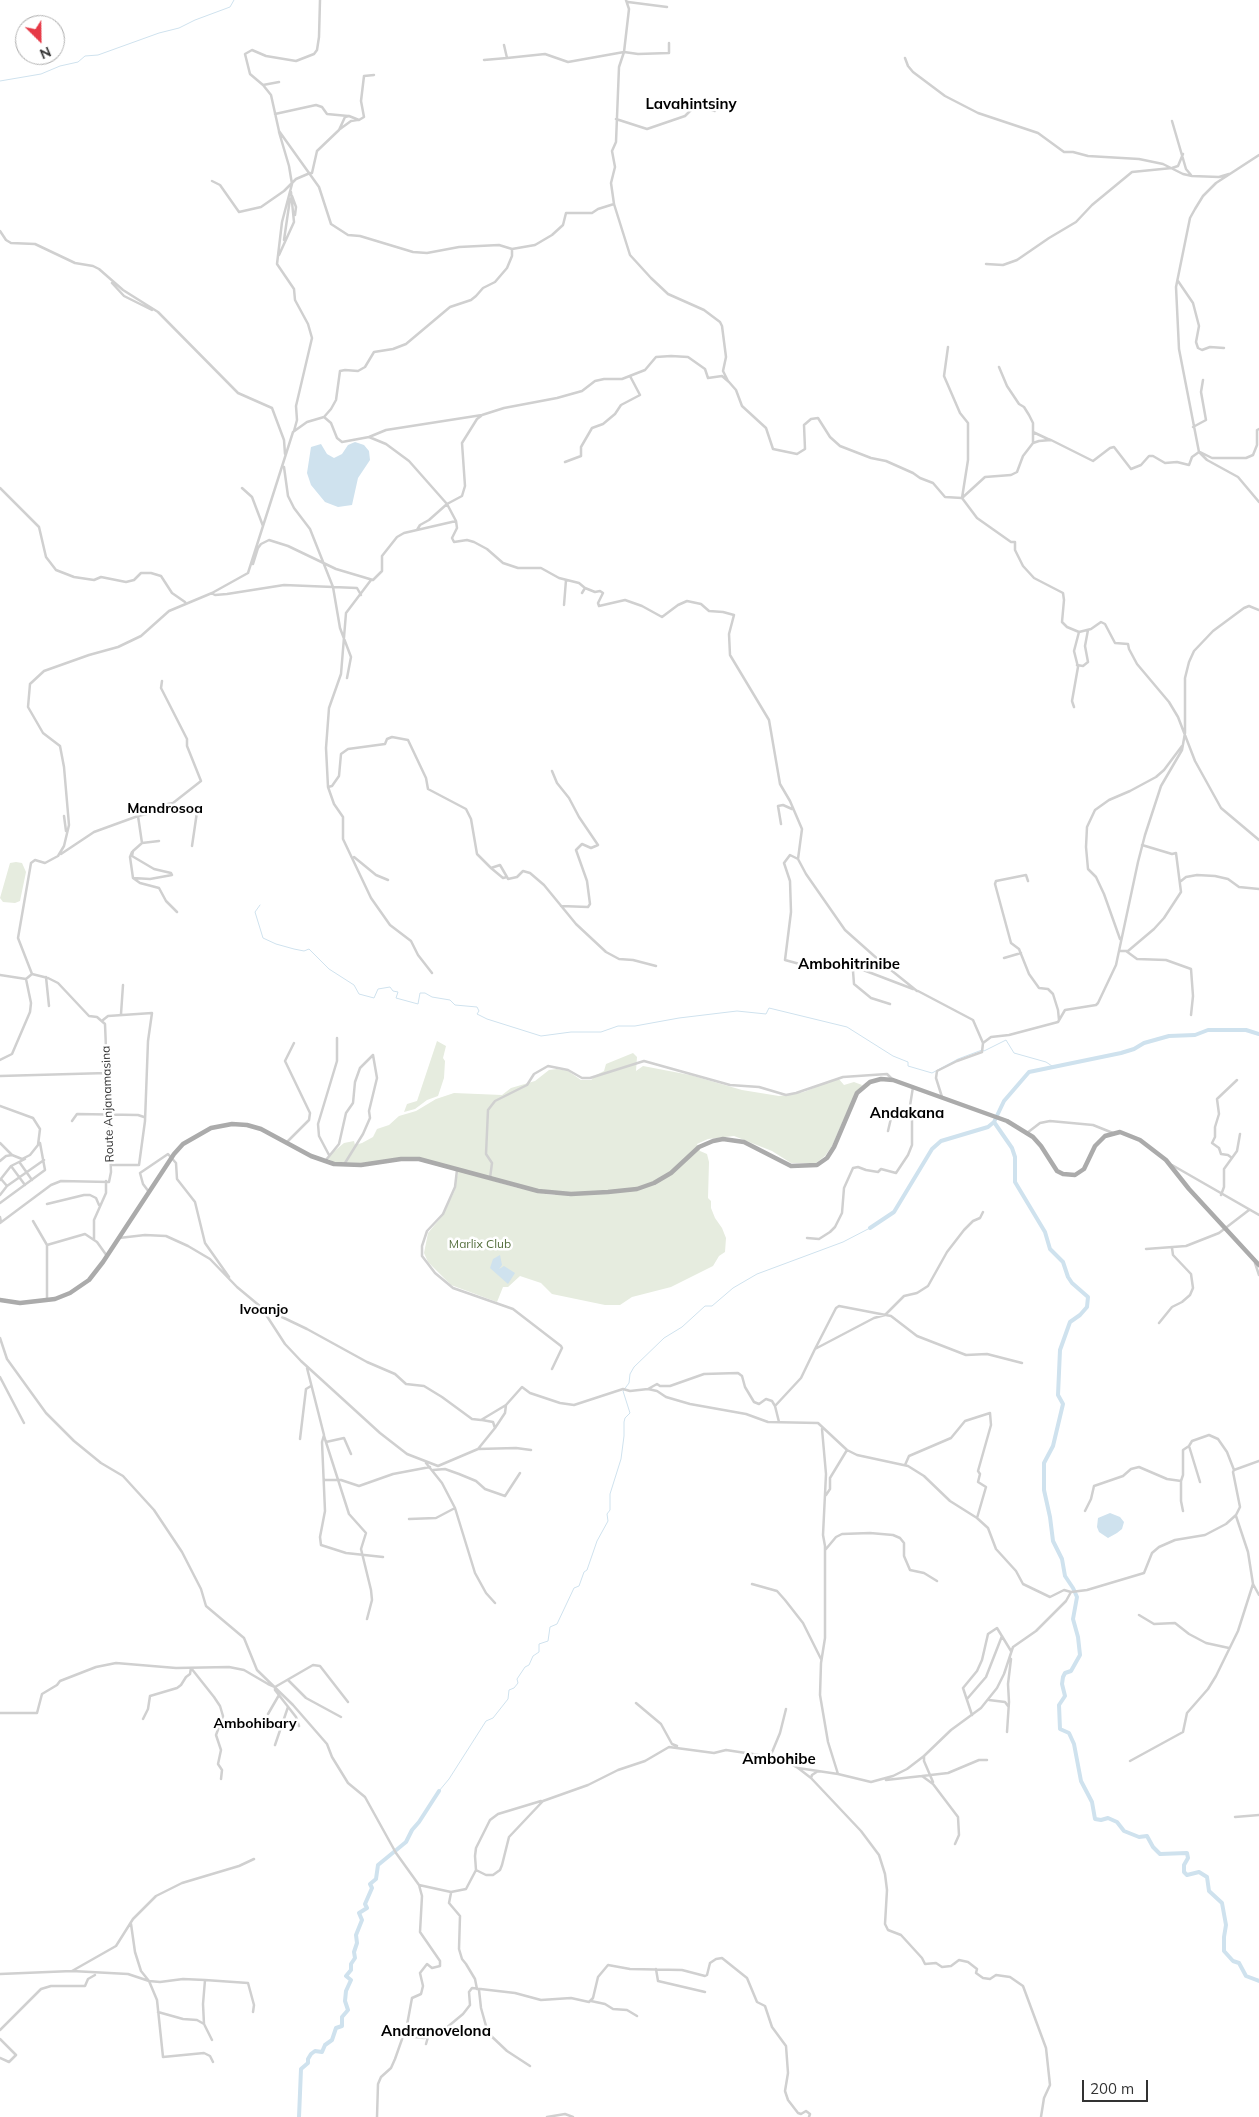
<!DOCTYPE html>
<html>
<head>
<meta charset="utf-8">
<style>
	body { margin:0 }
	#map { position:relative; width:1259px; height:2117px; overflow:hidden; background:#fff; font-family:Mulish,sans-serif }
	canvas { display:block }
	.north { position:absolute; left:15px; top:15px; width:50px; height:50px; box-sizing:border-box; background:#fff; border:1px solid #adadad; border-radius:50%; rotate:157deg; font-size:14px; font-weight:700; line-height:20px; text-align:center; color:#333 }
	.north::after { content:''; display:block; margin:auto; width:18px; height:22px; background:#e63946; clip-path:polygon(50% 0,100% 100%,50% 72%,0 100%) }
	.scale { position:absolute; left:1082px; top:2080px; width:66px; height:22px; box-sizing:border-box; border:2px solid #333; border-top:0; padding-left:6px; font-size:15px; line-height:18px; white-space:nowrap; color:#333; -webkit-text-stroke:4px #fff; paint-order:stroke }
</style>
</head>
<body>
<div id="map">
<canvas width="1259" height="2117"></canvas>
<div class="north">N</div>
<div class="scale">200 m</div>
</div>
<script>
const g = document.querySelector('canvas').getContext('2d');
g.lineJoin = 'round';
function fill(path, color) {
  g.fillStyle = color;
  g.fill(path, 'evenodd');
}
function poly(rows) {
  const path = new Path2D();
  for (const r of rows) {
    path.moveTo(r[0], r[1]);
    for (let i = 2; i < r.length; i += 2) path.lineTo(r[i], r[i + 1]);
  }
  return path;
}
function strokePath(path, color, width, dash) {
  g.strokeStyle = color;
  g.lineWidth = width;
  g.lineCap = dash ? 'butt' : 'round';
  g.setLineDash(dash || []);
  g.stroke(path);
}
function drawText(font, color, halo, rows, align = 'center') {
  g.font = font + ' Mulish,sans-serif';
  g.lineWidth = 5;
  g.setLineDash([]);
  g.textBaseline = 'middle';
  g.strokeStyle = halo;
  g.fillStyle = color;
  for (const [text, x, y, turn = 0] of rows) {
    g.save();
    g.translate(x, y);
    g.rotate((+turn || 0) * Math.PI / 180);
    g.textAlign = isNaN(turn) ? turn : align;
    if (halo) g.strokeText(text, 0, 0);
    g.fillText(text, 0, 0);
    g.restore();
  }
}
fill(poly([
	[16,862,22,863,26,872,20,901,15,903,3,902,0,898,10,863],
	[437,1041,446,1046,443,1058,445,1061,444,1078,438,1096,427,1100,415,1109,404,1112,407,1104,417,1101],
	[633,1053,637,1057,636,1071,643,1066,690,1075,742,1090,779,1096,804,1092,838,1078,844,1085,854,1082,862,1085,852,1100,832,1146,825,1156,816,1163,791,1163,772,1151,734,1136,708,1139,697,1144,700,1151,707,1154,709,1162,708,1198,711,1201,711,1208,715,1218,722,1228,726,1238,725,1252,719,1256,713,1266,671,1287,632,1297,620,1305,605,1305,552,1294,541,1283,520,1276,508,1287,503,1287,497,1302,451,1285,428,1262,424,1253,428,1233,443,1215,455,1190,458,1171,518,1188,546,1194,555,1195,556,1193,519,1186,427,1161,401,1159,361,1163,334,1162,326,1158,344,1143,354,1141,355,1145,362,1143,373,1137,377,1129,389,1125,399,1116,416,1111,436,1099,454,1093,502,1095,511,1088,535,1081,549,1070,557,1069,568,1071,581,1080,591,1080,596,1075,604,1071,606,1064]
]), '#e6ecdf');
fill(poly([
	[355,442,364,445,369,451,370,460,358,478,352,505,338,507,325,502,311,485,307,473,311,447,321,444,327,454,334,458,342,454,348,445],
	[500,1255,502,1265,499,1269,504,1266,515,1273,508,1284,490,1268,493,1259],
	[1110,1513,1120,1517,1124,1522,1122,1529,1117,1533,1108,1538,1099,1532,1097,1527,1098,1518]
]), '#cfe2ee');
strokePath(poly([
	[0,81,41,74,60,66,78,62,85,56,98,55,159,33,179,28,195,20,230,7,234,0],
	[260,905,255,912,263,938,276,944,294,949,304,951,309,949,329,969,354,985,359,994,374,998,378,989,390,987,393,991,398,992,396,998,418,1004,420,993,425,993,432,997,450,1000,455,1005,477,1007,479,1011,477,1014,487,1019,541,1036,571,1032,601,1032,618,1026,635,1026,679,1018,737,1011,766,1014,769,1008,847,1027,893,1056,908,1062,908,1066,932,1073,958,1059,982,1050,984,1051,1006,1040,1014,1053,1046,1062,1052,1066],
	[439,1791,449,1779,486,1721,493,1718,508,1699,509,1690,514,1688,518,1683,517,1679,525,1667,529,1665,533,1656,539,1652,539,1644,548,1641,550,1627,557,1624,574,1588,579,1586,584,1572,587,1570,597,1541,608,1521,607,1514,610,1510,610,1494,621,1459,624,1436,624,1422,625,1418,630,1413,623,1391,629,1383,630,1374,634,1367,664,1338,682,1327,705,1306,712,1306,733,1288,757,1274,843,1242,870,1228]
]), '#cfe2ee', 1);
strokePath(poly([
	[994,1122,1012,1148,1015,1157,1015,1182,1045,1232,1050,1249,1063,1262,1068,1277,1072,1283,1088,1297,1087,1307,1080,1315,1070,1322,1060,1350,1058,1395,1063,1404,1053,1446,1044,1463,1044,1490,1050,1517,1053,1541,1062,1559,1065,1576,1073,1588,1077,1597,1073,1619,1078,1637,1080,1655,1071,1671,1065,1673,1063,1677,1062,1684,1065,1696,1059,1705,1060,1729,1069,1733,1074,1744,1081,1781,1092,1802,1095,1819,1101,1820,1108,1818,1117,1822,1124,1831,1139,1837,1147,1836,1153,1847,1160,1854,1187,1853,1188,1858,1184,1865,1184,1872,1187,1875,1199,1872,1207,1877,1209,1891,1222,1903,1226,1925,1224,1937,1224,1951,1233,1961,1239,1963,1246,1976,1259,1981],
	[870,1228,894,1212,932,1149,941,1141,988,1127,994,1122,1004,1101,1029,1072,1121,1053,1134,1049,1144,1043,1169,1036,1195,1035,1208,1030,1246,1030,1259,1034],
	[299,2117,301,2069,308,2063,308,2059,311,2054,315,2051,322,2052,325,2045,332,2040,336,2028,342,2026,342,2017,348,2010,345,2001,346,1991,351,1980,346,1976,351,1970,351,1964,355,1958,354,1952,357,1943,356,1935,362,1920,359,1913,367,1908,365,1904,372,1888,370,1884,376,1879,378,1865,406,1842,412,1830,419,1822,439,1791]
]), '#cfe2ee', 4);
strokePath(poly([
	[628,2,667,7],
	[504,45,507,58,545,54,568,62,624,52,638,54,669,53,669,43],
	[905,58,908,66,913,72,945,96,978,113,1038,133,1064,152,1073,152,1088,156,1139,159,1163,164,1183,174,1192,176,1219,177,1229,174],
	[484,60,507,58],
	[263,85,279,82],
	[275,114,316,105,322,107,327,114,348,116],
	[616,119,647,129,685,116,692,109,698,106,715,111],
	[1172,121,1186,169,1191,175],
	[340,129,351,121,357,120],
	[279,132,289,166,292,184,282,222,277,264,294,289,295,300,308,324,312,338,296,406,297,420,294,431],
	[1259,155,1216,183,1203,196,1195,209,1190,218,1176,287,1179,349,1199,452,1207,460,1238,477,1259,502],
	[312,173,317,151,339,130,345,117,349,116,359,120,364,117,361,101,364,76,374,75],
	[212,181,220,185,239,212,261,207,284,191,296,179,310,173],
	[292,196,296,207,295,215],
	[614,204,630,255,651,278,668,294,704,310,720,322,722,326,726,357,723,371,728,381],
	[0,231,6,240,11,243,35,244,75,263,93,266,99,269,123,290,158,312,238,393,272,408,284,440,285,454],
	[284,240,290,199],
	[512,249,535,245,552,235,563,225,566,213,592,213,598,209,614,204,611,183,615,167,612,151,616,142,619,67,624,52,629,9,626,0],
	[279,255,294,222,291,192],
	[986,264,1003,265,1017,260,1049,238,1076,222,1092,205,1132,172,1172,168,1178,166,1183,154],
	[1178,281,1193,303,1199,326,1196,342,1198,348,1202,350,1210,347,1224,348],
	[112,283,124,296,152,310],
	[948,347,944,376,960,413,968,423,968,460,962,498,977,518,1011,542,1015,542,1015,550,1023,566,1034,578,1063,593,1064,600,1062,622,1067,627,1079,632,1091,629,1101,622,1105,624,1115,643,1128,644,1129,649,1137,664,1169,702,1178,717,1195,761,1221,808,1259,840],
	[999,367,1007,386,1019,404,1024,407,1029,415,1033,423,1033,432,1050,440],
	[324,417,331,423,337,438,342,442,369,437,386,444,409,461,447,504,456,521,457,528,452,538,454,542,467,540,474,542,487,549,503,563,518,568,541,568,559,578,579,583,585,588,595,592,600,591,603,593,598,603,599,606,625,600,642,606,662,617,678,605,687,601,701,604,709,611,723,612,734,615,729,634,730,655,769,720,780,784,790,801,802,829,798,859,806,874,845,930,881,962,917,991],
	[1193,427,1206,420,1201,392,1203,380],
	[1033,432,1033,443],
	[369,437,386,430,482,415,504,408,557,398,582,391,595,381,604,379,622,379,645,370,656,357,671,356,688,357,705,369,708,378,722,376,729,382,736,390,742,406,766,428,773,449,797,454,805,449,804,425,811,419,818,418,830,437,840,446,871,458,886,461,913,473,920,478,933,483,945,497,962,498,985,477,1011,475,1017,472,1023,456,1033,443,1039,441,1051,440,1093,461,1110,448,1114,447,1131,469,1141,465,1149,456,1153,456,1165,463,1177,462,1189,465,1192,457,1199,452],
	[1200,452,1212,458,1246,458,1253,455,1257,445,1257,430,1259,429],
	[565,462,581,456,581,447,592,428,603,424,615,414,621,405,640,395,630,376],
	[284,467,288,496,294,508,310,529,333,587,357,588,361,595],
	[0,488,39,527,46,557,56,570,74,577,94,580,101,577,126,582,134,580,141,573,151,573,161,576,172,593,185,602],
	[242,488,252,497,263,526],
	[417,530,420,525,429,520,447,504,462,496,465,486,462,443,477,419,481,416],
	[253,564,258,548,261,544,269,540,288,546,336,569,373,580,382,571,382,556,397,537,404,533,456,521],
	[371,580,346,613,341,674,329,708,326,748,328,787,332,786,339,776,341,754,348,749,385,744,387,739,392,737,408,740,426,778,428,789,466,809,471,819,477,854,491,868,503,878,507,877,508,879,517,877,523,871,530,873,544,885,576,924,606,952,619,959,633,960,656,966],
	[582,593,585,588],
	[213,594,215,595,227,594,284,585,333,587,340,628,351,657,347,678],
	[564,605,566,580],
	[1077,665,1083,666,1088,662,1085,646,1088,630],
	[1074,707,1072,701,1078,667,1074,651,1079,632],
	[552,771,557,783,569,798,579,817,598,845,591,848,582,844,576,850,587,881,590,904,588,907,561,906],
	[328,787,334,804,343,817,343,839,371,898,390,925,411,941,418,955,432,973],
	[159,811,163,805,173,803,201,781,187,746,187,739,161,688,162,681],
	[64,816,66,831],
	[138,816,142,843,133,851,132,856,154,869,171,873,172,875,150,879,133,878,140,883,159,888,166,901,177,912],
	[781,824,778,806,783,805,792,809],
	[142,843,159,841],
	[132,852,130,857,133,878],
	[61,854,94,832,138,816,159,811,185,808,196,810,197,812,192,846],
	[354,857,376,875,388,880],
	[798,859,790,855,784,863,790,881,791,912,785,960,807,966,858,968,913,989],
	[491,868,500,865,507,877],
	[1028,881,1026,875,996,881,995,884,1011,943,1019,949,1029,974,1039,988,1048,989,1053,994,1058,1010,1059,1020],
	[1181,881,1186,877,1197,875,1215,876,1228,879,1239,887,1259,889],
	[1120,939,1104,894,1096,877,1088,869,1086,847,1087,827,1095,810,1109,800,1130,791,1156,777,1164,770,1182,746],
	[1119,951,1128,951,1154,929,1164,918,1181,892,1176,853,1172,854,1142,845],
	[1126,951,1137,959,1166,960,1191,969,1193,996,1191,1015],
	[1004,958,1021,953],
	[854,968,853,971,854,984,871,998,890,1004],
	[0,975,26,979,32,974],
	[46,977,49,1006],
	[918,991,973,1020,983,1043,982,1052,957,1061,937,1071,936,1078,942,1097],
	[121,1014,123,985],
	[103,1020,108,1016,152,1013,148,1041,145,1121,139,1165,111,1165],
	[983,1043,991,1037,1009,1035,1058,1022,1065,1010,1096,1005,1098,1003,1116,965,1138,862,1145,835,1161,786,1182,750,1185,733,1185,678,1189,662,1194,651,1213,631,1244,608,1249,606,1259,610],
	[0,1060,12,1054,30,1012,31,1003,26,979],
	[0,1076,107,1073],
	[0,1106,33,1118,40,1129,38,1145,30,1155,22,1159,12,1155,0,1143],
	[72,1121,77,1114,138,1115,144,1117],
	[888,1131,892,1114,906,1116,910,1114],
	[1027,1133,1040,1123,1050,1121,1093,1125,1113,1133],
	[287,1142,309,1120,310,1113,285,1061,294,1043],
	[329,1155,319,1136,318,1124,337,1061,337,1038],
	[1232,1158,1228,1155,1221,1154,1219,1148,1212,1143,1215,1137,1215,1127,1219,1114,1217,1099,1237,1080],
	[326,1160,339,1144,346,1113,353,1103,355,1082,360,1068,373,1055],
	[0,1161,6,1156,12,1155],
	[20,1163,32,1180],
	[345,1163,363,1134,370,1118,369,1111,377,1078,373,1055],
	[1172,1165,1259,1215],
	[11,1166,25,1185],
	[457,1170,455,1187,443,1214,427,1231,422,1246,422,1256,435,1273,453,1288,513,1309,561,1346,562,1348,552,1369],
	[490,1178,492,1163,486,1154,488,1110,495,1101,527,1085,534,1074,548,1066,568,1070,582,1078,590,1078,644,1061,730,1085,759,1087,786,1095,796,1093,843,1077,887,1074,893,1080],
	[1,1179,7,1186],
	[0,1180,11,1166,25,1159],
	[149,1192,143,1184,140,1173,168,1154,176,1163,177,1179,195,1202,205,1243,229,1277],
	[0,1195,7,1186,44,1160],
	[1221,1195,1224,1187,1224,1169,1237,1151,1240,1134],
	[0,1203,45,1170,40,1143],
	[47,1204,84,1195,90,1195,96,1198,99,1205],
	[0,1217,1,1222],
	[33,1221,47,1245],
	[0,1223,51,1185,61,1181,109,1182,111,1172,105,1024,97,1017,89,1016,58,983,48,978,32,974,18,938,31,863,35,860,45,863,58,856,64,846,69,825,64,767,60,746,43,733,28,707,30,684,44,671,89,655,118,647,141,636,169,611,212,593,248,573,293,432,307,422,324,417,331,409,336,400,340,371,345,370,358,371,365,367,374,352,393,349,406,344,450,307,471,300,476,296,483,288,495,282,507,268,512,256,512,249,499,245,459,247,427,253,413,252,360,236,348,235,331,224,319,187,279,131,271,95,263,85,250,74,245,54,252,50,266,56,296,61,314,54,317,50,319,37,320,0],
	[119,1238,145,1235,166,1236,188,1246,210,1259,237,1287,261,1307,285,1344,301,1361,380,1433,407,1454,438,1466,478,1449,495,1428,493,1422,482,1420],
	[807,1238,819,1239,830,1232,835,1227,842,1213,844,1188,853,1168,858,1167,866,1170,878,1172,881,1169,896,1173,908,1155,912,1145,912,1119,909,1112,913,1087],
	[94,1239,94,1220,106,1193,106,1181],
	[1146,1249,1186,1246,1219,1233,1249,1210],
	[1255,1263,1259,1275],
	[47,1300,47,1245,85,1234,97,1242,107,1256],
	[261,1307,307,1329,367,1362,395,1374,406,1384,424,1386,442,1397,472,1419,481,1420,506,1405,522,1387,530,1393,560,1403,574,1405,623,1389,630,1391,648,1389,657,1391,666,1397,690,1404,746,1414,768,1422,818,1423,847,1450,857,1455,908,1466,924,1476,950,1501,977,1518,988,1528,996,1549,1016,1571,1023,1584,1050,1597,1064,1590,1071,1592],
	[1159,1323,1172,1307,1182,1302,1190,1295,1193,1288,1191,1274,1173,1255,1172,1248],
	[0,1338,7,1359,46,1413,74,1441,101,1463,123,1476,154,1510,182,1552,201,1589,206,1606,244,1638,257,1670,293,1705,327,1744,332,1757,348,1783,365,1797,396,1853,419,1885,422,1896,420,1932,440,1961,440,1966,432,1968,427,1964,420,1973,423,1986,421,1994,412,1998,407,2025,395,2059,391,2068,381,2077,378,2084,377,2117],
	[815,1349,836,1308,839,1306,891,1316,917,1336,966,1355,987,1354,1022,1363],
	[307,1368,324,1435,322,1442,325,1511,320,1537,321,1545,346,1553,383,1557],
	[0,1377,24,1423],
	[648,1389,657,1384,660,1386,670,1386,704,1374,738,1373,742,1376,745,1387,754,1402,759,1404,766,1399,772,1401,775,1406,779,1422],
	[775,1406,801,1378,815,1349,874,1318,885,1315,904,1296,917,1293,928,1286,947,1252,964,1230,973,1221,980,1218,983,1212],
	[495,1428,505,1413,506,1405],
	[822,1429,826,1474,823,1535,825,1546,825,1638,821,1663,820,1695,828,1742,838,1774],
	[324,1436,349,1514,366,1533,361,1549,371,1590,372,1600,367,1619],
	[300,1439,306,1389,311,1386],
	[326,1442,344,1438,351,1454],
	[1189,1446,1200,1482],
	[478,1449,516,1448,531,1450],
	[426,1463,442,1483,455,1508,475,1573,486,1593,495,1603],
	[905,1465,909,1456,951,1438,965,1421,990,1413,991,1425,978,1471,980,1474,978,1482,986,1487,977,1518],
	[433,1470,445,1469,459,1474,476,1481,485,1489,505,1496,520,1473],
	[325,1480,341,1480,359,1486,393,1474,430,1467],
	[1181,1481,1181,1501,1183,1511],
	[826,1495,830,1489,830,1478,847,1450],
	[1085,1511,1091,1499,1094,1486,1123,1476,1131,1469,1139,1467,1167,1479,1181,1481,1183,1475,1183,1450,1189,1446,1192,1441,1209,1435,1218,1439,1227,1452,1234,1470],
	[1236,1516,1248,1552,1253,1584,1259,1595],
	[409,1519,436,1518,455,1508],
	[826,1549,836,1537,842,1534,870,1533,893,1535,900,1538,904,1543,904,1556,910,1570,924,1573,937,1581],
	[752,1584,777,1591,785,1600,803,1623,821,1659],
	[1139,1615,1154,1624,1175,1623,1189,1634,1206,1643,1229,1648],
	[191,1668,214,1697,220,1706,223,1716,216,1735,221,1750,218,1764,222,1770,221,1779],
	[288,1680,306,1698,341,1717],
	[275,1687,275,1690,296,1717,299,1726],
	[967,1699,986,1677,1002,1636],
	[989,1700,1005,1702,1008,1706],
	[636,1703,661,1724,672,1744,677,1746],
	[0,1713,37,1713,42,1694,57,1685,60,1681,96,1667,116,1663,176,1668,229,1667,244,1670,268,1684,275,1687,313,1665,320,1666,348,1702],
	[268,1714,279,1695],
	[972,1715,963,1688,977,1671,982,1660,988,1634,997,1628,1011,1651],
	[143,1719,148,1709,150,1696,177,1688,181,1685,186,1677,190,1674,191,1668],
	[1007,1732,1009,1702,1008,1684,1011,1659],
	[275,1745,288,1707],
	[924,1756,924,1761,933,1782],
	[770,1757,780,1733,786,1709],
	[1130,1761,1183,1732,1187,1713,1208,1689,1216,1676,1238,1631,1253,1584],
	[798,1768,811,1778],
	[818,1771,812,1775,811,1778,861,1831,879,1855,885,1874,887,1890,885,1924,888,1930,901,1935,922,1958,925,1964,936,1963,942,1967,951,1966,959,1960,968,1962,977,1969,976,1973,983,1978,990,1979,996,1975,1010,1977,1023,1986,1046,2048,1050,2085,1044,2098,1041,2117],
	[922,1776,948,1773,979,1760,987,1760],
	[886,1780,922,1776,933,1784,958,1817,959,1835,955,1844],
	[1235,1817,1259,1815],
	[476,1870,475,1856,476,1848,490,1820,498,1814,541,1801],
	[419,1885,451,1892,466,1889,476,1870,486,1875,493,1875,500,1870,502,1865,509,1837,543,1801,588,1785,618,1770,645,1761,669,1747,714,1753,726,1750,759,1755,783,1760,798,1768,838,1774,871,1782,893,1776,907,1769,924,1756,951,1730,981,1708,997,1688,1004,1674,1013,1647,1036,1631,1066,1601,1071,1592,1087,1590,1144,1573,1152,1553,1159,1547,1175,1540,1205,1535,1226,1524,1236,1515,1240,1507,1233,1472,1234,1470,1259,1461],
	[451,1893,449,1903,460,1916,459,1949,462,1959,466,1964,475,1979,477,1989],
	[131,1924,135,1952,141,1971,149,1981,157,2000,163,2057,204,2053,210,2056,213,2062],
	[656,1969,658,1981,705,1992],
	[72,1971,116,1946,133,1919,156,1896,182,1883,239,1866,254,1859],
	[0,1974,72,1971,128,1974,149,1981,160,1982,183,1979,205,1980],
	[479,1990,481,2008,488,2033,507,2051,530,2066],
	[591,2001,605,2004,613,2009,627,2010,637,2016],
	[158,2012,183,2019,197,2020,204,2024,212,2040],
	[204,2024,203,2004,205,1980,248,1983,254,2005,253,2012],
	[0,2030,41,1989,51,1986,85,1986,88,1979,95,1975],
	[404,2031,415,2037,424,2038,445,2029,463,2014,470,2005,469,1992,472,1988,515,1993,541,2000,571,1998,589,2002,593,1998,598,1977,608,1965,630,1969,682,1970,705,1976,707,1975,710,1963,716,1959,722,1958,747,1978,757,2002,765,2006,772,2027,786,2046,788,2073,785,2091,788,2100,798,2113,801,2114,806,2111,810,2114,809,2117],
	[0,2039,16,2055,9,2062,0,2058],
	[426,2044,428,2037],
	[547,2117,565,2114,573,2117]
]), '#d0d0d0', 2.5);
strokePath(poly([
	[0,1300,20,1303,55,1299,70,1293,89,1280,103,1262,174,1154,183,1144,211,1128,232,1124,247,1125,261,1129,311,1156,334,1164,361,1165,401,1159,419,1159,538,1191,571,1194,608,1192,637,1189,654,1183,671,1173,699,1147,713,1141,723,1139,744,1142,791,1166,817,1165,827,1158,834,1147,857,1093,870,1082,881,1079,893,1080,1007,1121,1033,1137,1041,1146,1057,1171,1063,1174,1075,1175,1084,1169,1095,1146,1105,1136,1120,1132,1140,1140,1166,1160,1189,1189,1259,1265]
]), '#ababab', 4.5);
drawText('12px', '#333', '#fff', [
	["Route Anjanamasina",108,1104,-92]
]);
drawText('12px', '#56703f', '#fff', [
	["Marlix Club",480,1244]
]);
drawText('bold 14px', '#000', '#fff', [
	["Mandrosoa",165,809],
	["Ivoanjo",264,1310],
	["Ambohibary",255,1724]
]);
drawText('bold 15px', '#000', '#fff', [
	["Lavahintsiny",691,104],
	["Ambohitrinibe",849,964],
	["Andakana",907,1113],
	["Ambohibe",779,1759],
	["Andranovelona",436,2031]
]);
</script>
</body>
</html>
